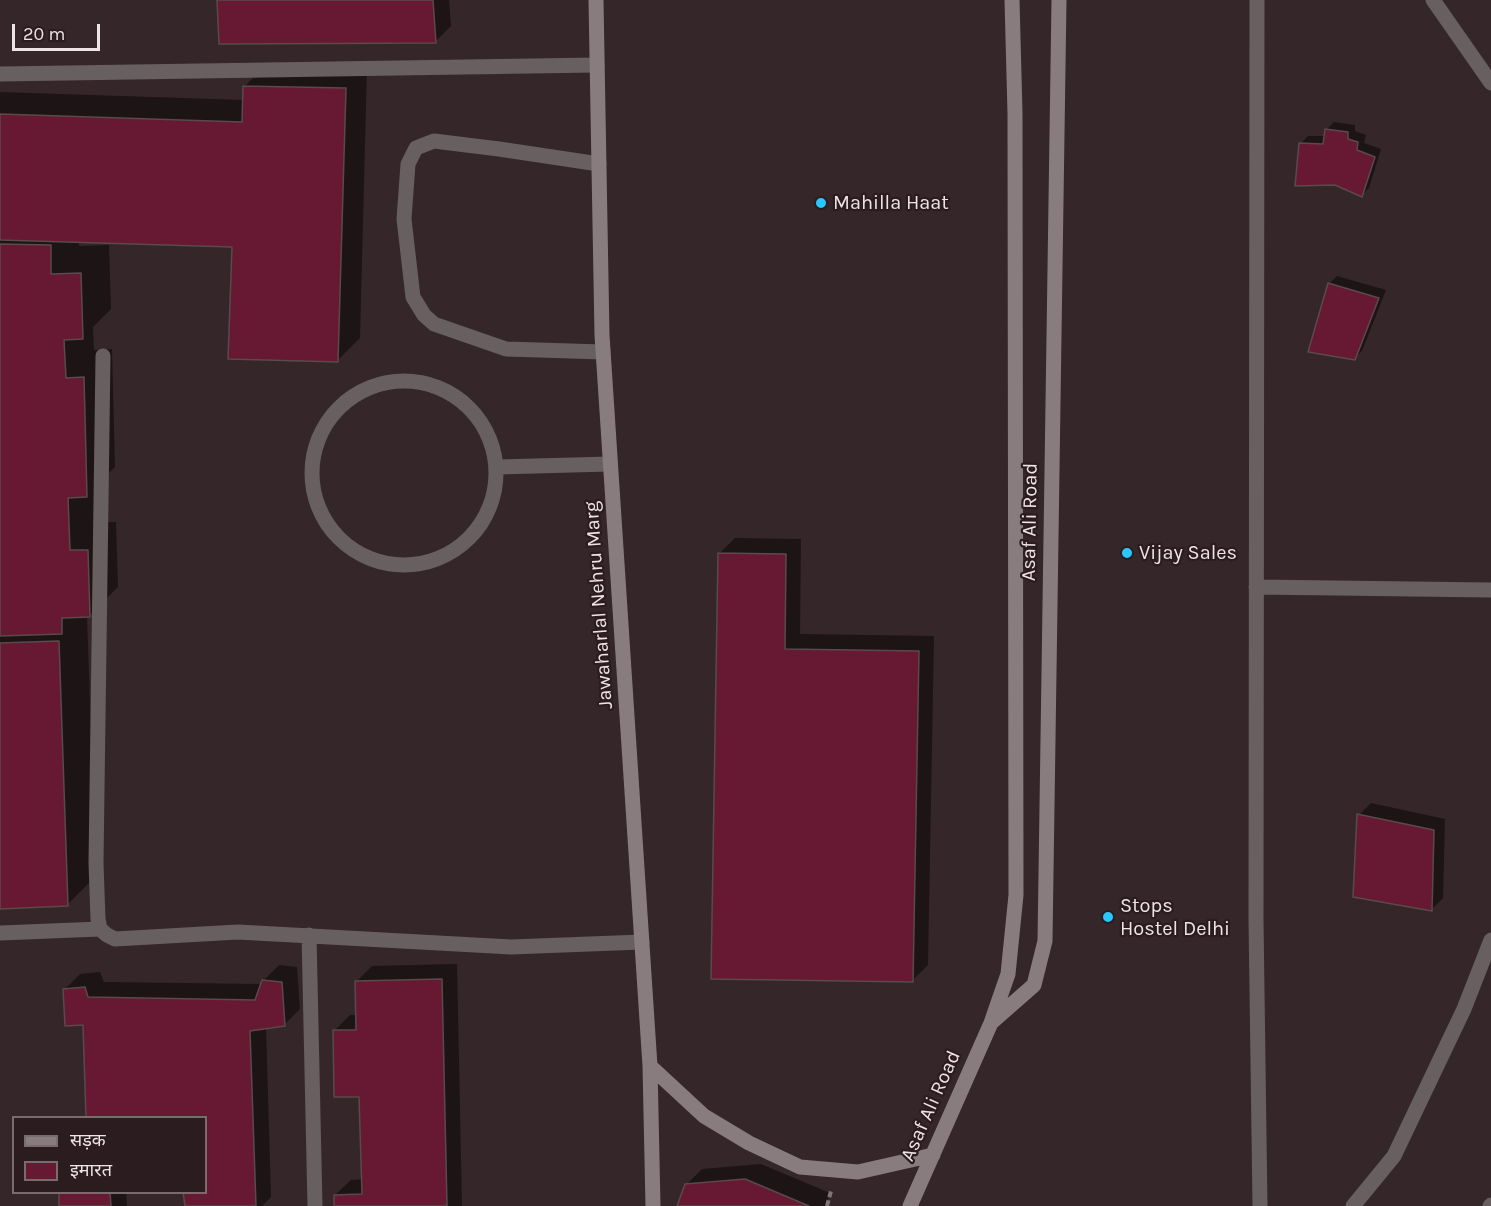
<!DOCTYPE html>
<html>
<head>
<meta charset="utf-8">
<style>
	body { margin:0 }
	#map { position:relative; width:1491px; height:1206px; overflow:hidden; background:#352629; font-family:Karla,"Noto Sans Devanagari",sans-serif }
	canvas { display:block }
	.legend { position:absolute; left:12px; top:1116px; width:195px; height:78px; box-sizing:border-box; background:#2b1c1f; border:2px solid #796c6e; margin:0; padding:8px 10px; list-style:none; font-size:18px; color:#eee4e5 }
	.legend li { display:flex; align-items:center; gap:12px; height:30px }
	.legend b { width:30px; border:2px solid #796c6e }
	.scale { position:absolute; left:12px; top:24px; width:88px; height:27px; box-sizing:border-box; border:3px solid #eee4e5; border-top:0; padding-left:8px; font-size:18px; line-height:21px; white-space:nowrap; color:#eee4e5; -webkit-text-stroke:4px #2b1c1f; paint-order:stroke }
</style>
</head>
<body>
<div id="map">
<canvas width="1491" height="1206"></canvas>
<ul class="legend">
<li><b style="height:8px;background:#887c7e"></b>सड़क</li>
<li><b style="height:16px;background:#671832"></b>इमारत</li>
</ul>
<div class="scale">20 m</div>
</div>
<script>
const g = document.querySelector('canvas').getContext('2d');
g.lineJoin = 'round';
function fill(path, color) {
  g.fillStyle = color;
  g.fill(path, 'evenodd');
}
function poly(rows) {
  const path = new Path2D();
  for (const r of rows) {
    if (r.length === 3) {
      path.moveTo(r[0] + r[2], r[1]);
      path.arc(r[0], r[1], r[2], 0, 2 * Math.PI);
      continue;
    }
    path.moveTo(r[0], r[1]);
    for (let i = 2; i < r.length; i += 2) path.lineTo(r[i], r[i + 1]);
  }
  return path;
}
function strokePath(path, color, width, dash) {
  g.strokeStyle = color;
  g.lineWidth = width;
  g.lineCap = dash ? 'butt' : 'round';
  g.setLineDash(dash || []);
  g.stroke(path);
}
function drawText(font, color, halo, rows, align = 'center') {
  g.font = font + ' Karla,sans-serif';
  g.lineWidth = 4.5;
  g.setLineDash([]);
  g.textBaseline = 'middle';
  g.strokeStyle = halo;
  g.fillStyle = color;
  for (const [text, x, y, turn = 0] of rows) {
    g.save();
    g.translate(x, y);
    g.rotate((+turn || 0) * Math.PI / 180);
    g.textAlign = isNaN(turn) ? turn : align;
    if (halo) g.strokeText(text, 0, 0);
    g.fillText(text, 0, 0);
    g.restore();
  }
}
fill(poly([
	[218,0,449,0,451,26,435,42],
	[267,64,367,67,360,338,338,360,233,245,79,241,79,246,109,245,111,309,93,327,94,350,112,349,115,467,97,485,98,522,116,522,118,587,89,616,87,616,96,876,67,905,0,908,0,92,244,100,245,86],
	[1334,122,1355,125,1355,131,1366,135,1364,143,1381,149,1369,188,1361,195,1300,144,1308,136,1326,136,1327,129],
	[1337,276,1386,290,1362,351,1354,359,1329,284],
	[735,538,801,539,800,634,934,636,928,965,912,981,720,553],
	[1371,803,1445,819,1443,898,1432,909,1359,815],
	[457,964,462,1206,335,1206,335,1195,351,1180,363,1179,361,1095,334,1031,350,1015,357,1015,356,982,372,966],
	[279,965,297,967,300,1009,284,1025,266,1027,271,1197,262,1206,186,1206,206,1192,206,1118,84,1023,64,990,80,974,100,972,104,982,262,984,263,981],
	[761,1164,830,1193,825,1206,679,1206,686,1185,702,1169],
	[60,1192,126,1192,127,1206,61,1206]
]), '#0007');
const building = poly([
	[217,0,433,0,436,43,219,44,217,0],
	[243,86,346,88,338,362,228,359,232,247,0,240,0,114,242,122,243,86],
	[1325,129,1348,132,1348,139,1358,142,1357,150,1375,157,1362,197,1335,185,1295,186,1299,143,1323,144,1325,129],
	[0,244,51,245,51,274,81,273,83,339,64,340,66,378,84,377,87,497,68,498,70,550,88,550,90,617,62,618,62,634,0,636,0,244],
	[1328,283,1379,298,1355,360,1308,352,1328,283],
	[718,553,786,554,785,649,919,651,913,982,711,979,718,553],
	[59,641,68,906,0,909,0,643,59,641],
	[1357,814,1434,830,1432,911,1353,897,1357,814],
	[442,979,447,1206,334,1206,334,1195,362,1194,359,1097,334,1097,333,1030,356,1030,355,981,442,979],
	[262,980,282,982,285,1026,250,1031,256,1206,185,1206,183,1192,206,1192,206,1118,86,1118,83,1025,65,1026,63,989,85,987,88,997,255,1000,262,980],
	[745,1179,809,1206,677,1206,685,1184,745,1179],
	[59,1192,110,1192,111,1206,59,1206,59,1192]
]);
fill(building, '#671832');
strokePath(building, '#5a4a4d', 1.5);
strokePath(poly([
	[827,1206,831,1191]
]), '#827577', 4, [6, 3]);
strokePath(poly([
	[0,74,597,65],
	[599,164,499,149,434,141,416,148,408,164,404,219,413,297,424,315,434,324,506,349,603,352],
	[103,356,96,863,98,919,100,929,107,935,115,939,238,932,511,947,642,942],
	[404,473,92],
	[497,467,610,464],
	[0,933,100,929],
	[309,935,315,1206]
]), '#675f60', 15);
strokePath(poly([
	[1257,0,1256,919,1260,1206],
	[1433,0,1491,83],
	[1256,587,1491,590],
	[1353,1206,1394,1156,1464,1009,1491,940],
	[1490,1206,1491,1205]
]), '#675f60', 15);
strokePath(poly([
	[596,0,602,335,650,1066,653,1206],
	[993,1021,1034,985,1045,941,1059,0],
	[650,1066,704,1116,749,1143,800,1167,858,1172,933,1155],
	[910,1206,991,1023,1008,974,1016,895,1015,113,1012,0]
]), '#887c7e', 15);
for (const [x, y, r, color] of [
	[821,203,6,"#28c8ff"],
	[1127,553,6,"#28c8ff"],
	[1108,917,6,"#28c8ff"]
]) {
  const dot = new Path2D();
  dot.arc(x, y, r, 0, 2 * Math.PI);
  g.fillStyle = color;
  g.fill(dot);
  strokePath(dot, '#2b1c1f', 2);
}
drawText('20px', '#eee4e5', '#2b1c1f', [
	["Mahilla Haat",833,203],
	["Vijay Sales",1139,553],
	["Stops",1120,906],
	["Hostel Delhi",1120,929]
], 'left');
drawText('20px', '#eee4e5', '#2b1c1f', [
	["Asaf Ali Road",1030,522,-89],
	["Jawaharlal Nehru Marg",599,605,-94],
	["Asaf Ali Road",931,1106,-66]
]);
</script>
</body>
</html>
